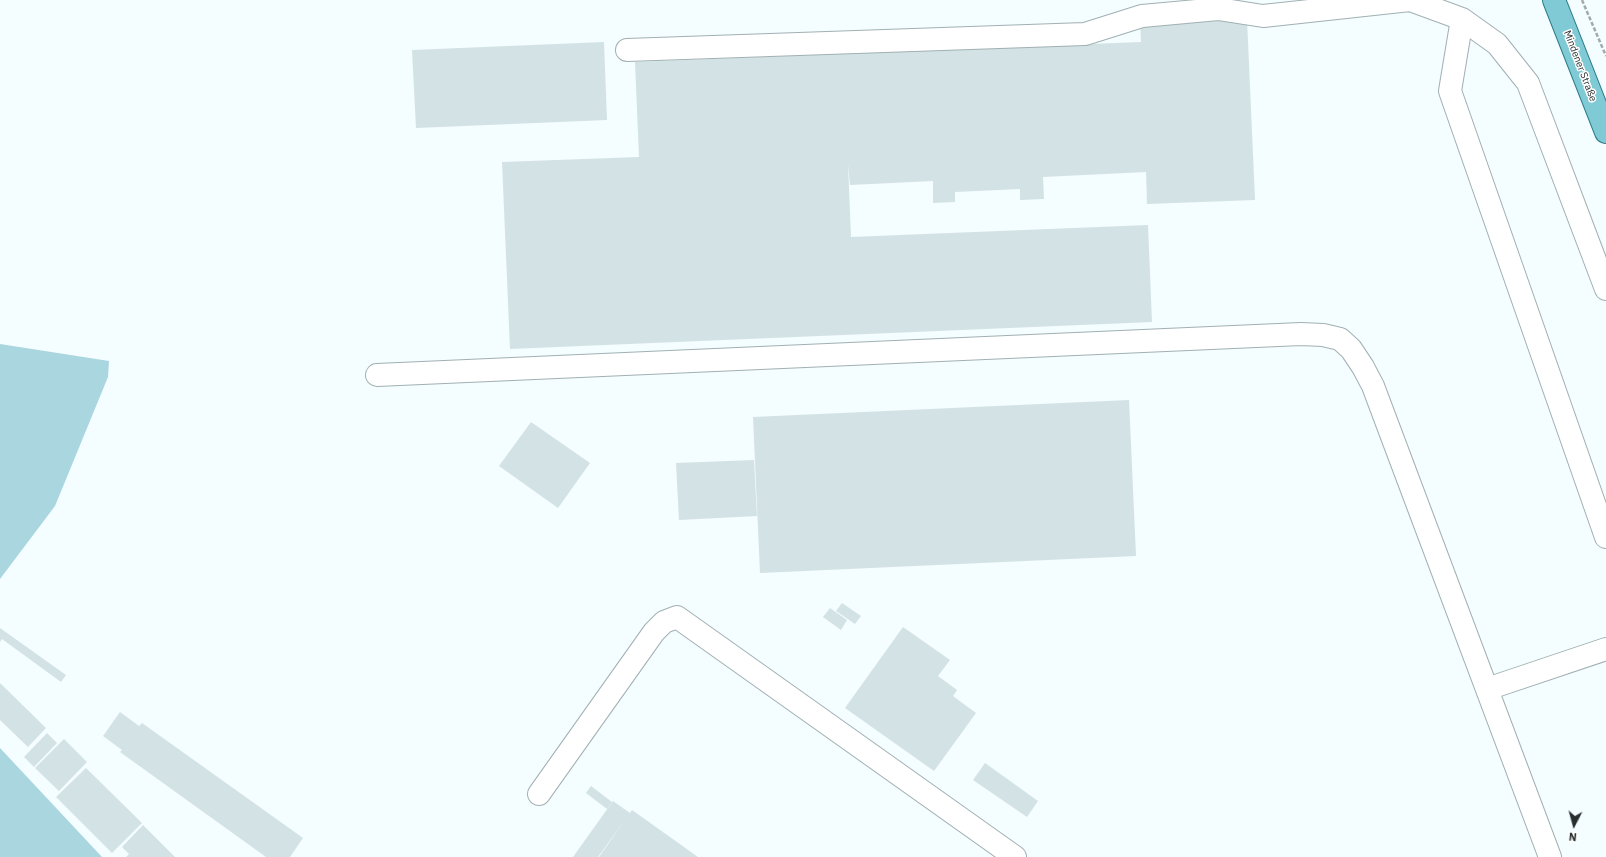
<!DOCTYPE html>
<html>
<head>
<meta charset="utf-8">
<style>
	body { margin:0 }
	#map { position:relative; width:1606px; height:857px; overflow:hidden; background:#f4fdff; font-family:"IBM Plex Sans",sans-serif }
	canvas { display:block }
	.north { position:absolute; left:1554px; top:805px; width:40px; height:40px; -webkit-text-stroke:3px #fff; paint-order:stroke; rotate:186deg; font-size:11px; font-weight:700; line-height:16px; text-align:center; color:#282e2f }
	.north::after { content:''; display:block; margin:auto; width:14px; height:18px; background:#282e2f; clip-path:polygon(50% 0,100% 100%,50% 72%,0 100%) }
</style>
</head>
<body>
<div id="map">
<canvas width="1606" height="857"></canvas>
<div class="north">N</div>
</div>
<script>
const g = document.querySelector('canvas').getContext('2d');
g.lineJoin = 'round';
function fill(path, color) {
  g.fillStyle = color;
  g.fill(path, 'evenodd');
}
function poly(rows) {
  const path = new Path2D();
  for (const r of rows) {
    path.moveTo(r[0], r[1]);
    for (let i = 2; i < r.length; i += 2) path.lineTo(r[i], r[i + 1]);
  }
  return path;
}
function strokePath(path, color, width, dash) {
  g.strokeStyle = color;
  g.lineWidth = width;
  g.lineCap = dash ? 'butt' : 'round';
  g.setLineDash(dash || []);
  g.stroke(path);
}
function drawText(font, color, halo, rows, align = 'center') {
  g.font = font + ' "IBM Plex Sans",sans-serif';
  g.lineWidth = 3;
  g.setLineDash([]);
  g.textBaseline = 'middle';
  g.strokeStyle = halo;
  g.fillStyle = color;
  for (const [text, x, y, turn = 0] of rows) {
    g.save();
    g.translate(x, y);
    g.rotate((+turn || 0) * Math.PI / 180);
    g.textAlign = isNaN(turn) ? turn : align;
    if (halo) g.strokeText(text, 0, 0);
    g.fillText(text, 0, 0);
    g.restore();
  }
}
fill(poly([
	[0,344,109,361,108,377,55,506,0,579],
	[0,748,102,857,0,857]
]), '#aad6df');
fill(poly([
	[1247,19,1255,200,1147,204,1146,172,1043,177,1044,199,1020,200,1020,189,955,192,955,202,933,203,933,181,850,185,848,164,851,237,1148,225,1152,322,510,349,502,162,639,157,635,62,1141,42,1140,23],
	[604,42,607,120,416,128,412,50],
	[1129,400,1136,556,760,573,753,417],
	[531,422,590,463,558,508,499,466],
	[754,460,757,516,679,520,676,463],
	[842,603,861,616,855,624,836,611],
	[830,608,847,620,841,630,823,617],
	[903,627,950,660,938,676,957,690,953,696,976,713,934,771,845,708],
	[0,628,66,675,61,682,2,639,0,642],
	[0,683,46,728,28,747,0,720],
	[120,712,139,726,142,723,303,838,290,857,266,857,120,752,122,750,103,736],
	[47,733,57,743,34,767,24,757],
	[64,739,87,762,59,791,35,768],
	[985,763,1038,801,1027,817,973,780],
	[86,768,142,823,112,853,56,797],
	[591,786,612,802,607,809,586,793],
	[613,801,630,813,598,857,573,857],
	[632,810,698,857,599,857],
	[143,825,175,857,126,857,129,854,122,847]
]), '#d3e2e5');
const minor = poly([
	[1462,19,1450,91,1606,537],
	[627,50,1085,34,1142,16,1218,9,1263,16,1410,0,1462,19,1497,44,1528,83,1606,289],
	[377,375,1301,334,1323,335,1340,339,1351,349,1363,367,1373,386,1550,857],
	[1487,689,1606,649],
	[539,794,654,632,664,622,677,617,1015,857]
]);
const major = poly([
	[1554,0,1606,132]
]);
strokePath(minor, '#a1b0b2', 24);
strokePath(major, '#2b7d89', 24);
strokePath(poly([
	[1582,0,1606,56]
]), '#a2aaab', 2.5, [4, 2]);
strokePath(minor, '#fff', 22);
strokePath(major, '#80cad5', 22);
drawText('10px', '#282e2f', '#fff', [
	["Mindener Straße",1580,66,69]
]);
</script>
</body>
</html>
